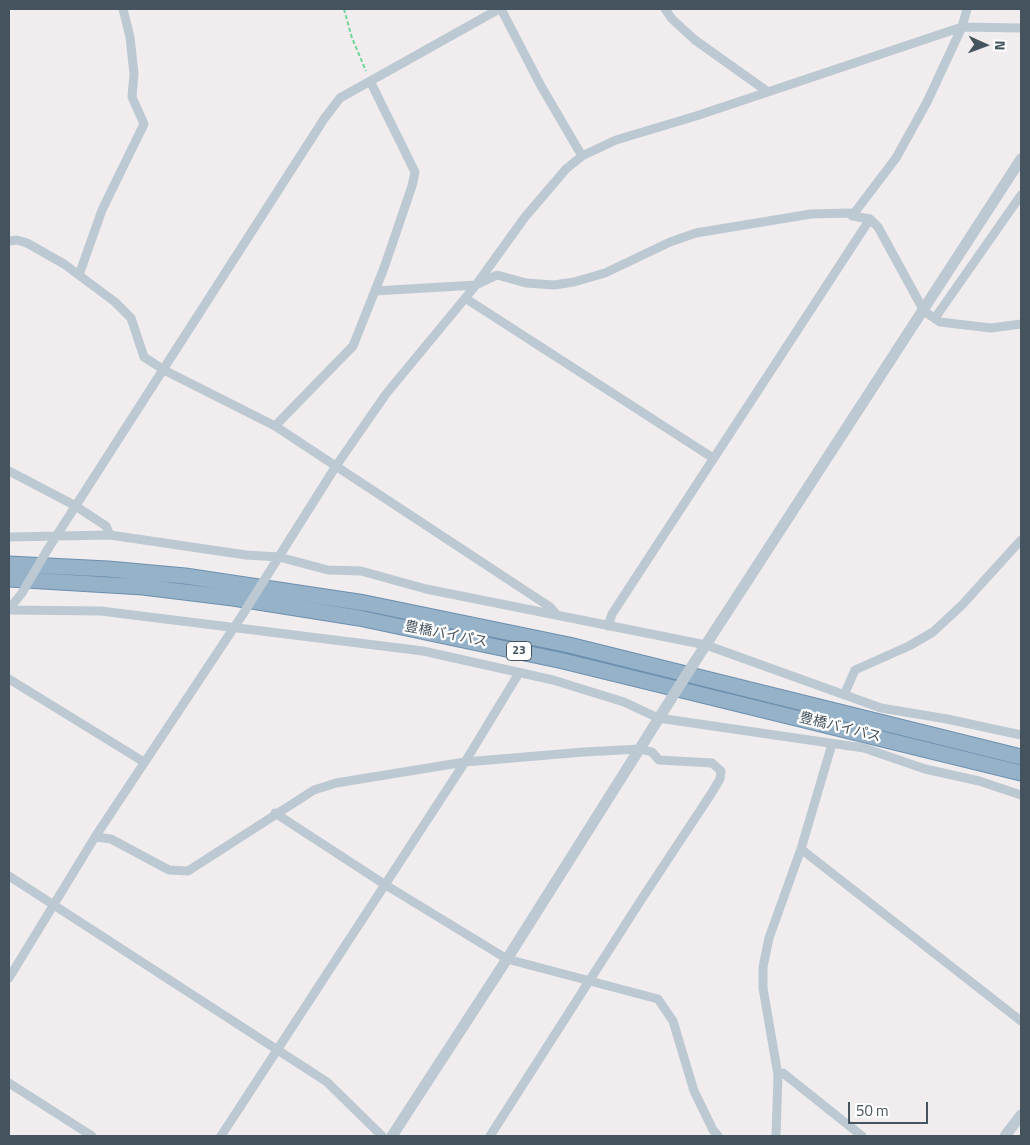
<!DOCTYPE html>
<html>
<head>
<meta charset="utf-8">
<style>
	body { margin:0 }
	#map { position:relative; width:1030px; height:1145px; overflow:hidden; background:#f1edee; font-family:"Titillium Web",sans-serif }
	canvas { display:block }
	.frame { position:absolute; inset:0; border:10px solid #44535d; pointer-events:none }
	.north { position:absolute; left:960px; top:20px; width:50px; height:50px; -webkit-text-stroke:4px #fff; paint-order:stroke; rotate:92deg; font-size:14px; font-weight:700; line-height:20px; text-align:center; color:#44535d }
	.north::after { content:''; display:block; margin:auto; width:18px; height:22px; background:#44535d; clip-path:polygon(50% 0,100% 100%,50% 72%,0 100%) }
	.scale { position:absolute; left:848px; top:1102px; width:80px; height:22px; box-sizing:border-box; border:2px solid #44535d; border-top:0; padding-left:6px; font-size:15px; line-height:18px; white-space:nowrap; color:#44535d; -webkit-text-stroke:4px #fff; paint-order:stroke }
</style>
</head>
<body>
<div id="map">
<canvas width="1030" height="1145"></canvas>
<div class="frame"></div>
<div class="north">N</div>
<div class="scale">50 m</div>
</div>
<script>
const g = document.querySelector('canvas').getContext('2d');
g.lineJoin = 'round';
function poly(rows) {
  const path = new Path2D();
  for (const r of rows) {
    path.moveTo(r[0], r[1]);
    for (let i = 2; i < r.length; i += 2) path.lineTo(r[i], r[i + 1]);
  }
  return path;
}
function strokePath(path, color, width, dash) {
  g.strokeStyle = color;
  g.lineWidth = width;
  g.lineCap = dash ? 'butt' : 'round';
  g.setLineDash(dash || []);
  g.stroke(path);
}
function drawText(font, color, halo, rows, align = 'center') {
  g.font = font + ' "Titillium Web","Noto Sans JP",sans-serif';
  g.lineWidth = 4.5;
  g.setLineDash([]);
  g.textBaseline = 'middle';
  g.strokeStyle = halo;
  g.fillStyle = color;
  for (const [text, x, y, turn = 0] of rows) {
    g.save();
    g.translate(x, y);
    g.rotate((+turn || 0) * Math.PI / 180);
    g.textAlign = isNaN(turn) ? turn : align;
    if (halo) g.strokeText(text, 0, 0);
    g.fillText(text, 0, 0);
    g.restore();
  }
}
const trunk = poly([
	[9,564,108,569,185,576,365,603,569,645,1021,757],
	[9,579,143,587,233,598,359,618,563,661,1021,773]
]);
strokePath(trunk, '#6b8fae', 17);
strokePath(poly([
	[344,9,352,38,366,71]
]), '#6bd59b', 2, [4, 2.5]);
strokePath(poly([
	[501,9,541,86,582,156],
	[665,9,672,19,695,40,768,92],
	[852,216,896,158,927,102,962,27,967,9],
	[9,241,17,240,27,243,64,264,115,302,131,318,144,357,164,370,275,426,550,607,555,613],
	[79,275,102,210,144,124,132,97,134,74,130,37,123,9],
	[375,291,476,285,497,275,526,283,554,285,574,282,605,273,670,242,696,233,811,214,850,213,852,216,870,219,878,227,924,311,940,322,991,328,1021,324],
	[465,298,713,458],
	[935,318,1021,195],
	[275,426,353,346,384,268,412,186,415,172,370,81],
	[9,471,74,505,106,526,110,535],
	[9,537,110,535,246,555,279,557,328,570,361,571,426,589,706,645,881,708,947,719,1021,735],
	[46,552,324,119,340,98,499,9],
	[268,574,336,466,386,394,476,285,525,217,566,169,582,156,616,140,696,116,962,27,1021,28],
	[9,609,22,593],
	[9,610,101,611,423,651,553,680,624,702,658,718,864,748,925,769,979,781,1021,795],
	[608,626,612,614,870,219],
	[9,679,144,762],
	[844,695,855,670,909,646,933,632,962,605,1021,540],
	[275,813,384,884,507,959,658,999,673,1021,694,1091,713,1130,718,1136],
	[95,837,111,839,169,870,188,871,314,790,336,783,465,762,584,752,640,749,652,752,659,760,712,763,721,771,720,779,711,794,641,900,490,1136],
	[801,849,1021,1021],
	[9,876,327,1082,382,1136],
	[9,978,95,837,243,614],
	[778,1075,783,1073,862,1136],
	[9,1083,92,1136],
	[221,1136,465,762,519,673],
	[776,1136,778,1075,763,988,763,967,769,938,801,849,832,744]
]), '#bcc9d2', 9);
strokePath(poly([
	[694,663,1021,159],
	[392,1136,507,959,671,699],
	[1005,1136,1021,1115]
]), '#bcc9d2', 11);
strokePath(trunk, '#95b2c9', 15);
strokePath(poly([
	[22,593,46,552],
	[243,614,268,574]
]), '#bcc9d2', 9);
strokePath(poly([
	[671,699,694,663]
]), '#bcc9d2', 11);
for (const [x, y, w] of [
	[519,651,25]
]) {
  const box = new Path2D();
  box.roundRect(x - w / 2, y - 9.5, w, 19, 4);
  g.fillStyle = '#fff';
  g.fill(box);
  strokePath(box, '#44535d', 1);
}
drawText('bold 12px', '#44535d', null, [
	["23",519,651]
]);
drawText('14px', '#44535d', '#fff', [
	["豊橋バイパス",446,635,11],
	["豊橋バイパス",840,728,14]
]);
</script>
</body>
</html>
